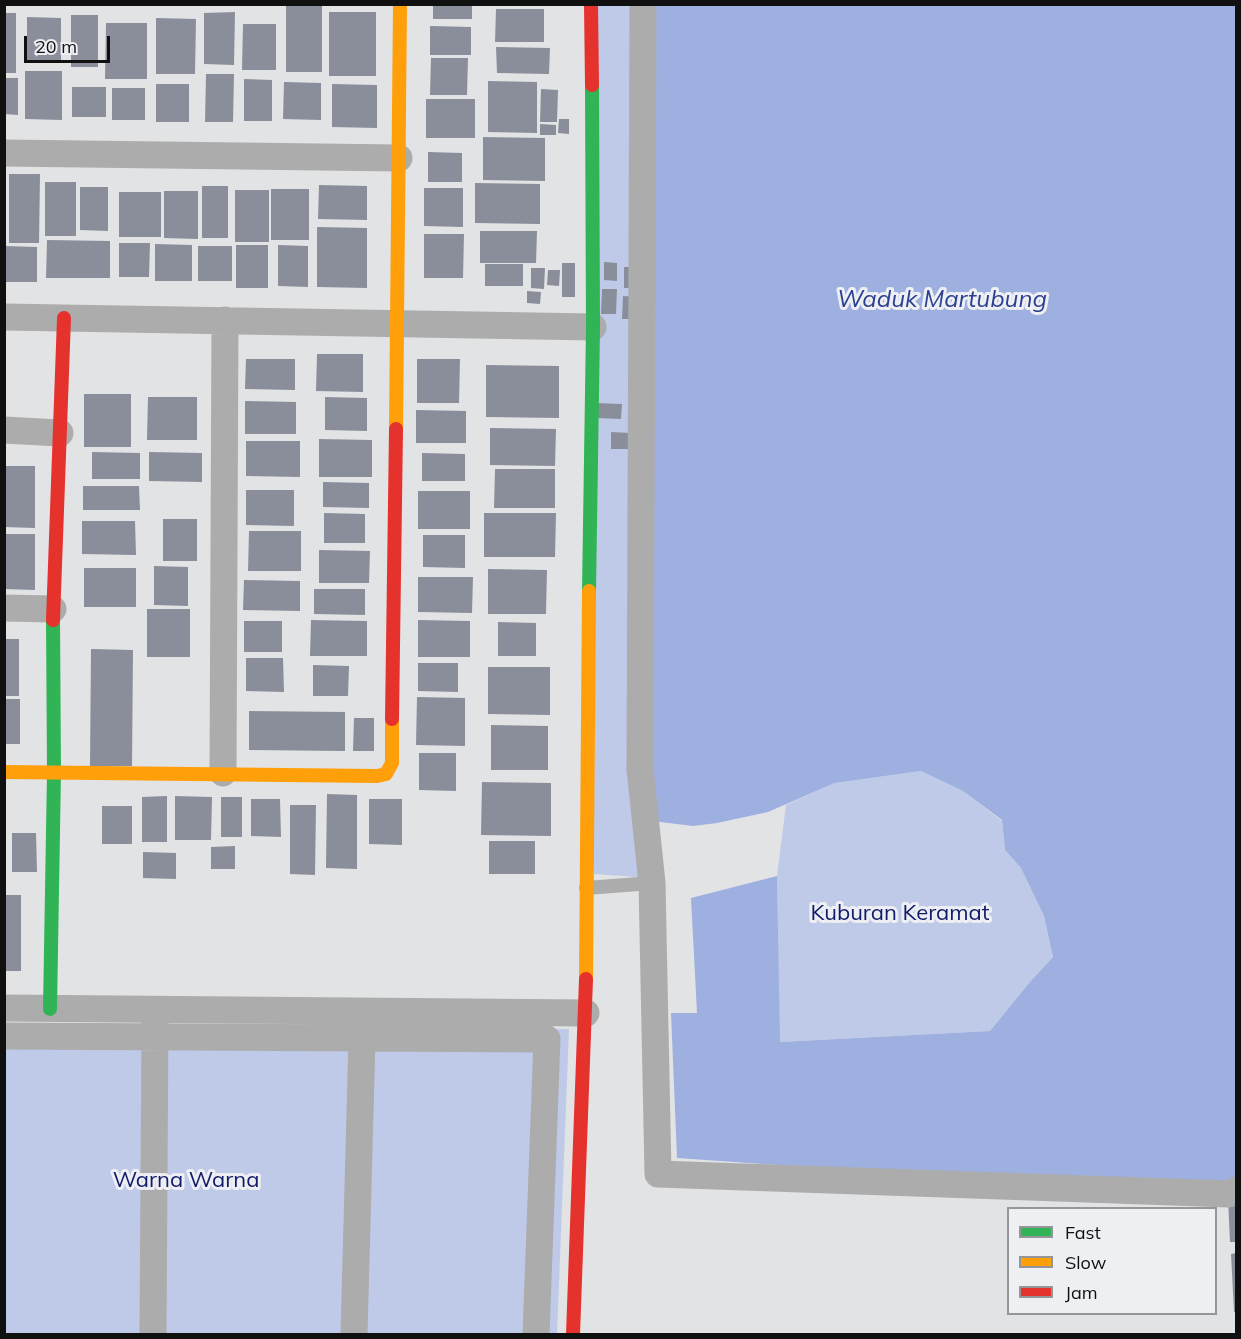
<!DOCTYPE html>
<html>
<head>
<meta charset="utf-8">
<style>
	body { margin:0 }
	#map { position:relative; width:1241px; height:1339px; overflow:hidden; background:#e2e3e4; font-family:Mulish,sans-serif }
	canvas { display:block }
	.frame { position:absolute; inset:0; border:6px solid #101011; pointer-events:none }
	.legend { position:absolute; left:1007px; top:1207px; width:210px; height:108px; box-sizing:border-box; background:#eeeff3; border:2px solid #959699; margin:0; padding:8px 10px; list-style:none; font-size:18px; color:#101011 }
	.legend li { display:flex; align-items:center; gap:12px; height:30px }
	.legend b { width:30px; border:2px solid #959699 }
	.scale { position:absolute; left:24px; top:36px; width:86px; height:27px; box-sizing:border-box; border:3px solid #101011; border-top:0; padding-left:8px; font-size:18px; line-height:21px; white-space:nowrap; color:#101011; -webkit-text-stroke:4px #eeeff3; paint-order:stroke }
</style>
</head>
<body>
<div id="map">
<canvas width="1241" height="1339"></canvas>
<div class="frame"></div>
<ul class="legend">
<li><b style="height:8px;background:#30b455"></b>Fast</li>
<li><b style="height:8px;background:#ff9f0a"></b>Slow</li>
<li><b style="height:8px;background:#e5322d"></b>Jam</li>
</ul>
<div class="scale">20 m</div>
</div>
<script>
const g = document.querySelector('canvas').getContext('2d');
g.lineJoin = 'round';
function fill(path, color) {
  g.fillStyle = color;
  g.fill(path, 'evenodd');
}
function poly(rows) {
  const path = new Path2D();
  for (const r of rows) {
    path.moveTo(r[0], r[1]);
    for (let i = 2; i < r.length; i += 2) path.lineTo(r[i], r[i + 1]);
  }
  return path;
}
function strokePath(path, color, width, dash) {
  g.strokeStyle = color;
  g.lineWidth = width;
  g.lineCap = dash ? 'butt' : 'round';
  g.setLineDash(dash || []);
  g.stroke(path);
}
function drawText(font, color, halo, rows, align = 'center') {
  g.font = font + ' Mulish,sans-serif';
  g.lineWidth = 6;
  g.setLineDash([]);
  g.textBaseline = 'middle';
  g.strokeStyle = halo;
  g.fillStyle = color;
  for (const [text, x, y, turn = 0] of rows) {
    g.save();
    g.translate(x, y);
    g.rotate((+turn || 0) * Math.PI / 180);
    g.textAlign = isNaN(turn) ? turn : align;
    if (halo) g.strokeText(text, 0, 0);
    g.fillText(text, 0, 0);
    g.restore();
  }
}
fill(poly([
	[588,5,654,5,652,883,636,877,594,874],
	[921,771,963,791,1002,821,1005,850,1021,868,1044,916,1053,957,1029,983,990,1031,779,1042,777,876,786,805,835,783],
	[5,1023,569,1029,557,1334,5,1334]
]), '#bfcae8');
fill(poly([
	[649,5,1236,5,1236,1178,1228,1183,777,1165,677,1158,671,1013,697,1013,691,898,777,876,780,1042,990,1031,1029,983,1053,957,1044,916,1021,868,1005,850,1002,820,963,791,921,771,835,783,768,812,717,823,693,826,652,821]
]), '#9eb0e0');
fill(poly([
	[433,4,472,4,472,19,433,19],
	[286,5,322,6,322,72,286,72],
	[496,9,544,9,544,42,495,42],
	[235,12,234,65,204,64,204,13],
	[329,12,376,12,376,76,329,76],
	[4,13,16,13,16,73,4,73],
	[71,15,98,15,98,67,71,67],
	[27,17,61,18,61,63,27,62],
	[156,18,196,19,195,74,156,74],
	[106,23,147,23,147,79,105,79],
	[243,24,276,24,276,70,242,70],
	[430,26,471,27,471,55,430,55],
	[496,47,550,48,549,74,497,73],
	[431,58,468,58,467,95,430,95],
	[25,71,62,71,62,120,25,119],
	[206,74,234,74,233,122,205,122],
	[4,78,18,78,18,115,4,114],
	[244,79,272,80,272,121,244,121],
	[488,81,537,82,537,133,488,132],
	[284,82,321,83,321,120,283,119],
	[156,84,189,84,189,122,156,122],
	[332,84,377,85,377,128,332,127],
	[72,87,106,87,106,117,72,117],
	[112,88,145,88,145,120,112,120],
	[541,89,558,90,557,122,540,122],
	[426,99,475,99,475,138,426,138],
	[559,119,569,119,569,134,558,133],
	[540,124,556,125,556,135,540,135],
	[483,137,545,138,545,181,483,180],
	[428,152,462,153,462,182,428,182],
	[9,174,40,174,39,243,9,243],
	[45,182,76,182,76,236,45,236],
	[475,183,540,184,540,224,475,223],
	[319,185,367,186,367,220,318,219],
	[202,186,228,186,228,238,202,238],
	[80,187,108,187,108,231,80,230],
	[424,188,463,188,463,227,424,226],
	[271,189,309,189,309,240,271,240],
	[235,190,269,190,269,242,235,242],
	[164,191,198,191,198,239,164,238],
	[119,192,161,192,161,237,119,237],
	[317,227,367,228,367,288,317,287],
	[480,231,537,231,536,263,480,263],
	[424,234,464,234,463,278,424,278],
	[47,240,110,241,110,278,46,278],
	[119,243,150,243,149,277,119,277],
	[155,244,192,245,192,281,155,281],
	[236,245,268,245,268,288,236,288],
	[278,245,308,246,308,287,278,286],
	[4,246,37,247,37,282,4,282],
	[198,246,232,246,232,281,198,281],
	[604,262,617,263,617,281,604,280],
	[562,263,575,263,575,297,562,297],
	[485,264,523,264,523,286,485,286],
	[624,267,642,267,642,288,624,288],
	[531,268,545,268,544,289,531,288],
	[548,270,560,270,559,286,547,285],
	[602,289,617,289,616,314,601,314],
	[527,291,541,292,540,304,527,303],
	[623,296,640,297,639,319,622,319],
	[317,354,363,354,363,392,316,391],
	[246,359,295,359,295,390,245,389],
	[417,359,460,359,459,403,417,403],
	[486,365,559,366,559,418,486,417],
	[84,394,131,394,131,447,84,447],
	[148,397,197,397,197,440,147,440],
	[325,397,367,398,367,431,325,430],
	[245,401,296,402,296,434,245,434],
	[595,403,622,404,621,419,595,418],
	[416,410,466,411,466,443,416,443],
	[490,428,556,429,555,466,490,465],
	[611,432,631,433,631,449,611,449],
	[319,439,372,440,372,477,319,477],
	[246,441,300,441,300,477,246,476],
	[92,452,140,453,140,479,92,479],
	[149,452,202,453,202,482,149,481],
	[422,453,465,454,465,481,422,481],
	[4,466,35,466,35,528,4,527],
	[495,469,555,469,555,508,494,508],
	[323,482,369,483,369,508,323,507],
	[83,486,139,486,140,510,83,510],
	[246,490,294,490,294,526,246,525],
	[418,491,470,491,470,529,418,529],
	[324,513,365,514,365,543,324,543],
	[484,513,556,513,555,557,484,557],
	[163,519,197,519,197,561,163,561],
	[82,521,135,521,136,555,82,554],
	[249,531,301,531,301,571,248,571],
	[4,534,35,534,35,590,4,589],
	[423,535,465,535,465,568,423,567],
	[319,550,370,551,369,583,319,583],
	[154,566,188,567,188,606,154,605],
	[84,568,136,568,136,607,84,607],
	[488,569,547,570,546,614,488,614],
	[418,577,473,577,472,613,418,612],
	[244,580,300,581,300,611,243,610],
	[314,589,365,589,365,615,314,614],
	[147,609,190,609,190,657,147,657],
	[311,620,367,621,367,656,310,656],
	[418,620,470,621,470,657,418,657],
	[244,621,282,621,282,652,244,652],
	[498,622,536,623,536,656,498,656],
	[4,639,19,639,19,696,4,696],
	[91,649,133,650,132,766,90,766],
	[246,658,283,658,284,692,246,691],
	[418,663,458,663,458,692,418,691],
	[313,665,349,666,348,696,313,696],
	[488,667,550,667,550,715,488,714],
	[417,697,465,698,465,746,416,745],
	[5,699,20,699,20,744,5,744],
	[249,711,345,712,345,751,249,750],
	[354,718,374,718,374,751,353,751],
	[491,725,548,726,548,770,491,770],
	[419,753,456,753,456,791,419,790],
	[482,782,551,783,551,836,481,835],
	[327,794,357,795,357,869,326,868],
	[167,796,167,842,142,842,142,797],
	[175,796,212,797,211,840,175,840],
	[221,797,242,797,242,837,221,837],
	[251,799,280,799,281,837,251,836],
	[369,799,402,799,402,845,369,844],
	[290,805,316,805,315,875,290,874],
	[102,806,132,806,132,844,102,844],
	[12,833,36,833,37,872,12,872],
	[489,841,535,841,535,874,489,874],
	[235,846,235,869,211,869,211,847],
	[143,852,176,853,176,879,143,878],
	[4,895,21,895,21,971,4,971],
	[1236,1198,1236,1242,1230,1242,1228,1199],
	[1236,1253,1236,1312,1234,1312,1231,1254]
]), '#8a8e9a');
strokePath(poly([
	[586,888,652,883]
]), '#acacac', 14);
strokePath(poly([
	[643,4,640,769,652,883,658,1174,1229,1194,1236,1190],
	[4,153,399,158],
	[4,317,593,327],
	[4,430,60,433],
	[4,608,53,609],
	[223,773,225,320],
	[4,1008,586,1013],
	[4,1036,547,1039,536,1334],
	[153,1334,155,1020],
	[354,1334,362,1039,361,1021]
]), '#acacac', 27);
strokePath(poly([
	[589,591,593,327,592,85],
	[50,1009,54,772,53,620]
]), '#30b455', 14);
strokePath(poly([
	[396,429,400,4],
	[4,772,377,776,386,774,392,763,392,719],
	[586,979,589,591]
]), '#ff9f0a', 14);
strokePath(poly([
	[591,4,592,85],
	[53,620,64,318],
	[392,719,396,429],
	[573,1334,586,979]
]), '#e5322d', 14);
drawText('22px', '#111c6c', '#eeeff3', [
	["Kuburan Keramat",900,913],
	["Warna Warna",186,1180]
]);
drawText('italic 24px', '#2c4193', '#eeeff3', [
	["Waduk Martubung",942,300]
]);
</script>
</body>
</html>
